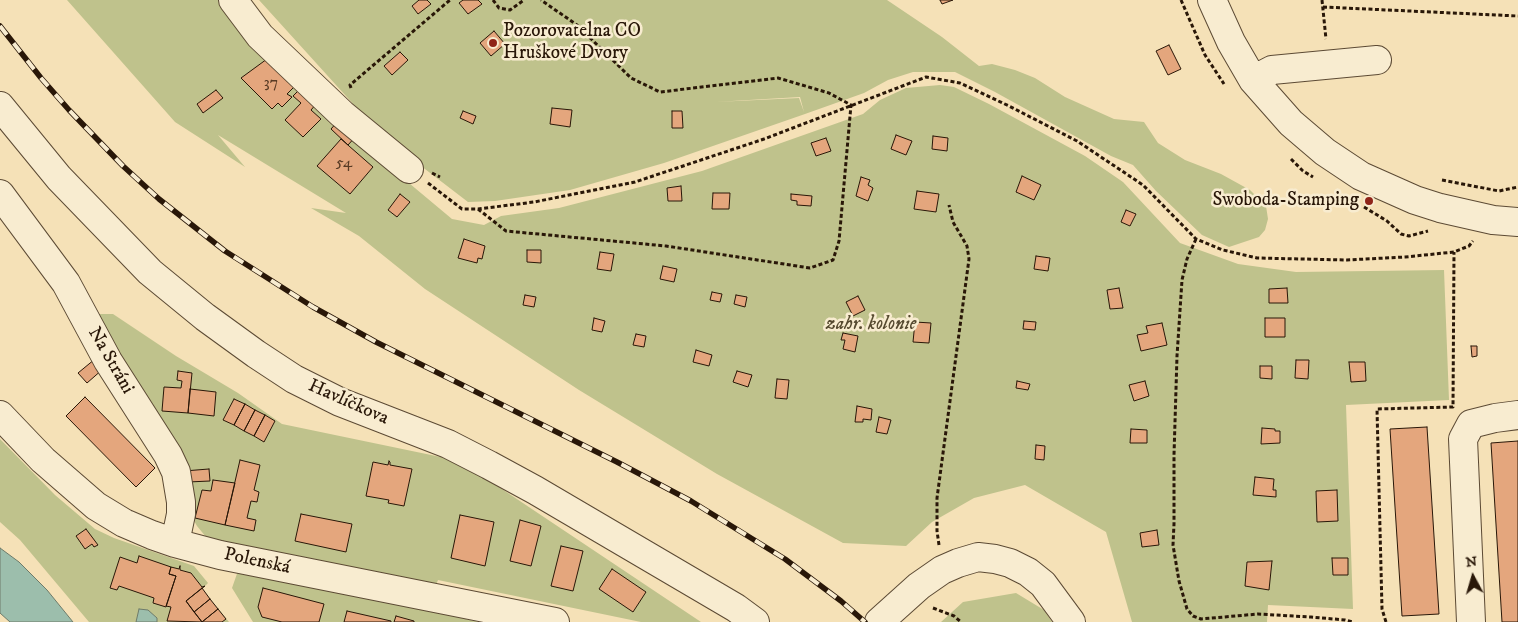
<!DOCTYPE html>
<html>
<head>
<meta charset="utf-8">
<style>
	body { margin:0 }
	#map { position:relative; width:1518px; height:622px; overflow:hidden; background:#f5e1b7; font-family:"IM FELL DW Pica",serif }
	canvas { display:block }
	.north { position:absolute; left:1448px; top:552px; width:50px; height:50px; -webkit-text-stroke:4px #f8ecd0; paint-order:stroke; rotate:354deg; font-size:14px; font-weight:700; line-height:20px; text-align:center; color:#291708 }
	.north::after { content:''; display:block; margin:auto; width:18px; height:22px; background:#291708; clip-path:polygon(50% 0,100% 100%,50% 72%,0 100%) }
</style>
</head>
<body>
<div id="map">
<canvas width="1518" height="622"></canvas>
<div class="north">N</div>
</div>
<script>
const g = document.querySelector('canvas').getContext('2d');
g.lineJoin = 'round';
function fill(path, color) {
  g.fillStyle = color;
  g.fill(path, 'evenodd');
}
function poly(rows) {
  const path = new Path2D();
  for (const r of rows) {
    path.moveTo(r[0], r[1]);
    for (let i = 2; i < r.length; i += 2) path.lineTo(r[i], r[i + 1]);
  }
  return path;
}
function strokePath(path, color, width, dash) {
  g.strokeStyle = color;
  g.lineWidth = width;
  g.lineCap = dash ? 'butt' : 'round';
  g.setLineDash(dash || []);
  g.stroke(path);
}
function drawText(font, color, halo, rows, align = 'center') {
  g.font = font + ' "IM FELL DW Pica",serif';
  g.lineWidth = 5;
  g.setLineDash([]);
  g.textBaseline = 'middle';
  g.strokeStyle = halo;
  g.fillStyle = color;
  for (const [text, x, y, turn = 0] of rows) {
    g.save();
    g.translate(x, y);
    g.rotate((+turn || 0) * Math.PI / 180);
    g.textAlign = isNaN(turn) ? turn : align;
    if (halo) g.strokeText(text, 0, 0);
    g.fillText(text, 0, 0);
    g.restore();
  }
}
fill(poly([
	[67,0,224,0,391,168,452,219,484,225,501,216,559,208,702,171,863,114,880,100,906,88,940,85,954,87,989,104,1085,156,1123,182,1180,243,1238,264,1296,272,1444,270,1449,400,1346,405,1353,609,1268,605,1267,622,1132,622,1106,532,1025,485,974,498,932,522,906,546,843,543,717,474,579,390,425,289,359,236,311,208,346,213,218,135,245,167,175,122],
	[259,0,887,0,942,37,979,66,992,64,1015,70,1035,78,1065,97,1114,119,1144,122,1158,143,1185,160,1221,174,1250,190,1266,206,1268,219,1265,230,1259,237,1229,247,1202,235,1156,191,1133,165,1111,156,995,92,955,72,913,72,888,80,864,93,805,114,664,163,570,190,495,201,468,202,395,146,365,117],
	[800,97,804,112,799,98,715,102],
	[93,314,113,314,176,356,238,393,282,424,460,461,701,622,641,622,438,580,436,585,222,543,206,537,197,526,189,512],
	[0,439,55,495,95,529,114,538,194,566,208,583,202,589,229,622,89,622,20,540,0,522],
	[239,568,479,622,253,622,232,588],
	[1016,593,1044,610,1052,622,941,622,963,602]
]), '#bfc28c');
const water = poly([
	[0,548,19,562,47,590,73,622,10,622,0,613,0,548],
	[139,609,148,610,157,618,157,622,136,622,139,609]
]);
fill(water, '#9cbeac');
strokePath(water, '#6e7b6a', 1);
const building = poly([
	[419,0,427,0,431,4,418,14,412,6,419,0],
	[463,0,478,0,482,4,468,14,459,3,463,0],
	[940,0,953,0,942,4,940,0],
	[494,31,505,44,491,56,480,43,494,31],
	[1169,45,1181,69,1168,75,1156,51,1169,45],
	[400,52,408,60,392,75,384,66,400,52],
	[267,59,295,86,287,94,292,97,282,107,278,103,272,109,241,78,267,59],
	[301,88,317,103,311,110,321,119,303,137,285,120,301,103,293,96,301,88],
	[216,90,223,98,203,113,197,104,216,90],
	[552,108,572,110,570,127,550,124,552,108],
	[463,111,476,116,473,124,460,118,463,111],
	[672,111,682,111,683,128,672,128,672,111],
	[339,120,357,135,348,145,331,129,339,120],
	[896,135,912,141,906,155,891,149,896,135],
	[933,136,948,138,947,151,932,149,933,136],
	[826,138,831,151,816,156,811,143,826,138],
	[341,139,373,167,350,194,317,166,341,139],
	[1022,176,1041,185,1034,200,1016,192,1022,176],
	[861,177,870,180,868,185,873,188,868,201,856,196,861,177],
	[681,186,682,201,668,201,667,188,681,186],
	[917,191,939,194,936,212,914,209,917,191],
	[713,193,730,193,729,209,712,209,713,193],
	[400,194,410,202,397,217,388,210,400,194],
	[791,194,812,196,811,206,797,205,797,201,791,200,791,194],
	[1126,210,1136,214,1130,226,1121,222,1126,210],
	[464,239,485,246,482,259,478,258,477,263,458,258,464,239],
	[527,250,541,250,541,263,527,262,527,250],
	[600,252,614,254,611,271,597,269,600,252],
	[1036,256,1050,258,1048,271,1034,269,1036,256],
	[663,266,677,269,674,282,660,279,663,266],
	[1119,288,1123,308,1110,309,1107,290,1119,288],
	[1287,288,1288,303,1269,303,1269,289,1287,288],
	[712,292,722,294,720,302,710,300,712,292],
	[525,295,536,297,534,307,523,305,525,295],
	[736,295,747,297,745,307,734,304,736,295],
	[858,296,865,310,853,316,846,302,858,296],
	[594,318,605,321,602,332,592,330,594,318],
	[1265,318,1285,318,1285,337,1265,337,1265,318],
	[1024,321,1036,322,1035,330,1023,329,1024,321],
	[915,322,931,323,929,343,913,342,915,322],
	[1162,323,1167,345,1141,351,1137,335,1148,333,1146,326,1162,323],
	[843,333,858,336,855,352,843,349,845,340,841,340,843,333],
	[636,334,646,336,644,347,633,345,636,334],
	[1471,346,1477,346,1477,356,1472,357,1471,346],
	[696,350,712,355,709,366,693,362,696,350],
	[95,359,103,369,87,383,78,373,95,359],
	[1296,360,1309,360,1308,379,1295,378,1296,360],
	[1349,362,1365,362,1366,381,1351,382,1349,362],
	[1260,366,1272,366,1272,379,1260,378,1260,366],
	[178,371,192,373,188,413,162,411,164,387,181,388,182,381,177,380,178,371],
	[737,371,752,375,748,387,733,382,737,371],
	[777,379,789,380,787,399,775,398,777,379],
	[1017,381,1030,384,1028,390,1016,388,1017,381],
	[1145,381,1149,396,1134,401,1129,385,1145,381],
	[190,389,216,392,214,416,188,413,190,389],
	[85,397,155,468,136,487,66,416,85,397],
	[234,399,245,404,234,425,223,420,234,399],
	[245,404,255,410,244,431,234,425,245,404],
	[857,406,872,409,871,420,863,419,863,422,855,422,857,406],
	[255,410,265,415,254,436,244,431,255,410],
	[265,415,275,421,264,442,254,436,265,415],
	[879,417,891,420,887,434,876,432,879,417],
	[1427,427,1439,614,1402,616,1390,429,1427,427],
	[1262,428,1275,429,1275,431,1280,431,1280,443,1261,444,1262,428],
	[1131,429,1147,430,1147,443,1130,443,1131,429],
	[1518,441,1518,622,1502,622,1491,443,1518,441],
	[1036,445,1045,446,1044,460,1035,459,1036,445],
	[240,460,260,465,254,490,259,492,257,502,251,501,247,518,256,520,254,531,225,525,240,460],
	[389,461,390,462,390,465,412,469,404,506,388,503,389,500,366,496,373,462,388,465,389,461],
	[209,469,210,481,188,482,184,471,209,469],
	[1255,477,1274,479,1273,490,1276,490,1276,497,1253,495,1255,477],
	[213,480,235,483,225,525,195,518,202,490,211,491,213,480],
	[1337,490,1338,521,1317,522,1316,491,1337,490],
	[301,514,352,524,346,552,295,541,301,514],
	[460,515,494,522,485,566,451,558,460,515],
	[520,520,541,526,531,566,510,561,520,520],
	[86,529,98,545,94,547,92,544,85,549,76,536,86,529],
	[1157,530,1159,545,1142,547,1140,533,1157,530],
	[561,546,583,551,573,591,551,586,561,546],
	[139,556,171,567,169,574,176,576,166,607,153,603,154,598,119,586,117,590,110,588,120,557,137,563,139,556],
	[1332,558,1348,558,1348,575,1333,575,1332,558],
	[1272,561,1269,590,1245,586,1247,562,1272,561],
	[180,566,180,570,191,573,202,587,205,586,186,601,202,622,167,621,171,607,166,606,176,576,169,574,171,567,179,569,180,566],
	[612,569,646,592,633,612,599,589,612,569],
	[202,588,210,599,194,612,186,601,202,588],
	[263,588,324,604,319,622,282,622,262,617,258,607,263,588],
	[210,599,218,609,202,622,194,612,210,599],
	[218,609,226,619,222,622,202,622,218,609],
	[347,611,391,621,391,622,344,622,347,611],
	[396,616,414,621,414,622,394,622,396,616]
]);
fill(building, '#e4a67d');
strokePath(building, '#291708', 1);
const minor = poly([
	[233,0,260,36,342,114,409,169],
	[1212,0,1231,42,1253,80,1291,123,1325,152,1361,176,1415,200,1440,208,1493,220,1518,222],
	[1253,80,1272,70,1377,60],
	[0,106,59,178,150,272,205,317,256,354,294,379,340,402,448,444,489,465,535,490,736,608,755,622],
	[0,194,66,283,108,361,168,455,176,472,181,502,181,514,175,543],
	[0,415,43,460,96,506,124,523,152,535,175,543,220,555,555,622],
	[879,622,919,586,942,570,958,563,978,557,995,559,1010,563,1028,572,1043,584,1071,622],
	[1471,622,1463,439,1471,424,1495,418,1518,415]
]);
strokePath(minor, '#5c4a34', 30);
strokePath(poly([
	[493,0,499,8,510,10,524,0],
	[1181,0,1205,55,1224,84],
	[1322,0,1326,39],
	[1323,7,1518,16],
	[351,88,350,85,450,0],
	[1291,159,1303,171,1313,177],
	[432,173,440,177],
	[1442,180,1499,191,1518,187],
	[428,183,462,209,478,209,534,202,635,182,764,139,926,77,960,83,1009,106,1077,141,1143,185,1196,239,1223,250,1257,258,1347,260,1405,257,1454,252,1469,246,1473,241],
	[1364,207,1387,221,1401,234,1409,236,1428,231],
	[478,209,506,231,666,246,810,268,833,260,839,241,851,105,829,93,778,78,660,92,631,78,577,25,541,0],
	[1196,239,1187,259,1182,280,1177,356,1174,455,1174,524,1173,545,1179,581,1187,609,1193,616,1201,619,1258,614,1311,617,1345,620,1353,622],
	[939,545,937,531,937,498,969,259,967,246,953,222,949,205],
	[933,608,954,616,961,622],
	[1386,622,1382,609,1377,409,1453,407,1454,252]
]), '#291708', 3, [4, 2.5]);
strokePath(minor, '#f8ecd0', 28);
const rail = poly([
	[0,26,41,78,69,110,123,166,159,199,225,251,313,307,376,342,617,462,691,501,785,559,841,601,865,622]
]);
strokePath(rail, '#291708', 5.5);
strokePath(rail, '#f8ecd0', 4, [11]);
for (const [x, y, r, color] of [
	[493,43,5,"#8f2418"],
	[1369,201,5,"#8f2418"]
]) {
  const dot = new Path2D();
  dot.arc(x, y, r, 0, 2 * Math.PI);
  g.fillStyle = color;
  g.fill(dot);
  strokePath(dot, '#f8ecd0', 2);
}
drawText('16px', '#583b25', null, [
	["37",271,84],
	["54",344,164]
]);
drawText('19px', '#291708', '#f8ecd0', [
	["Pozorovatelna CO",503,32],
	["Hruškové Dvory",503,54],
	["Swoboda-Stamping",1359,201,"right"]
], 'left');
drawText('italic 19px', '#564a30', '#f8ecd0', [
	["zahr. kolonie",871,325]
]);
drawText('19px', '#291708', '#f8ecd0', [
	["Na Stráni",110,361,60],
	["Havlíčkova",348,403,24],
	["Polenská",257,562,12]
]);
</script>
</body>
</html>
